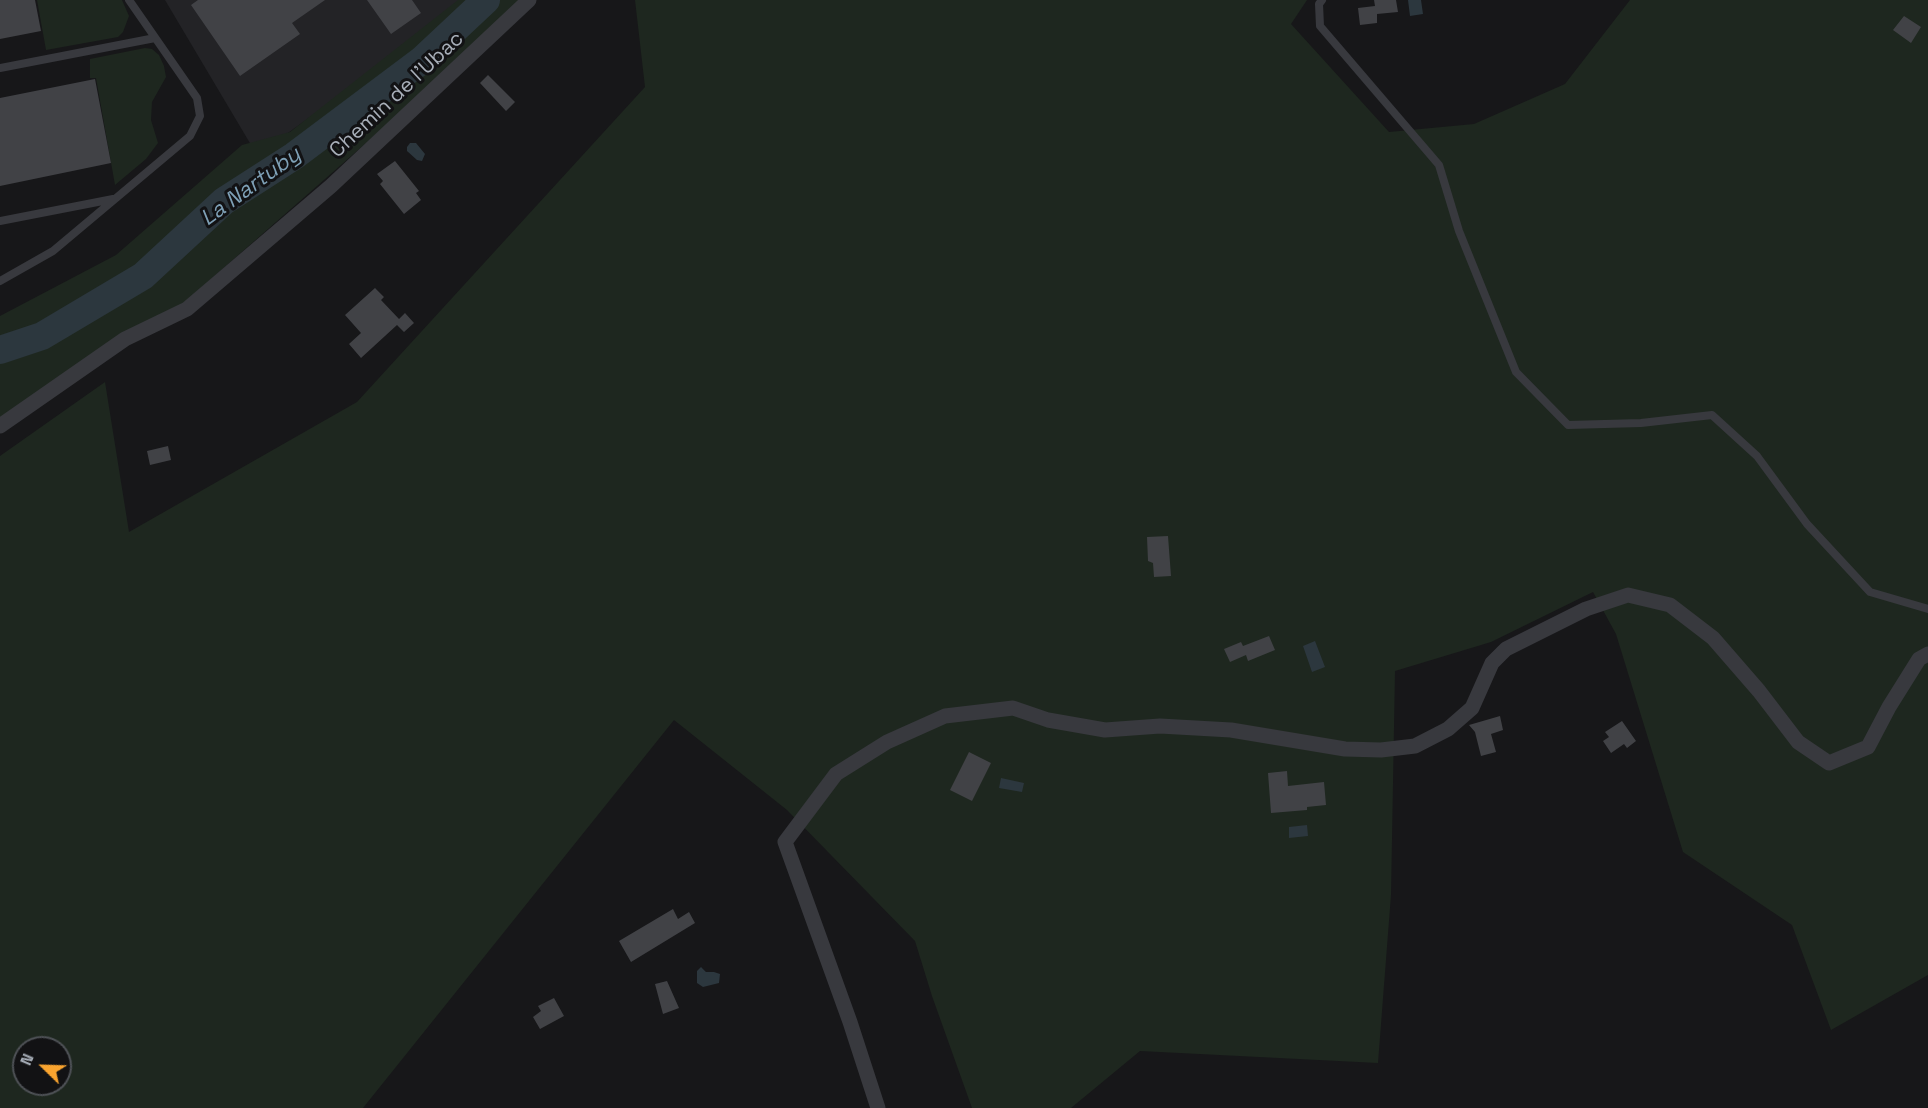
<!DOCTYPE html>
<html>
<head>
<meta charset="utf-8">
<style>
	body { margin:0 }
	#map { position:relative; width:1928px; height:1108px; overflow:hidden; background:#171719; font-family:"Space Grotesk",sans-serif }
	canvas { display:block }
	.north { position:absolute; left:12px; top:1036px; width:60px; height:60px; box-sizing:border-box; background:#121214; border:2px solid #4e5156; border-radius:50%; rotate:293deg; font-size:16px; font-weight:700; line-height:24px; text-align:center; color:#a8afb9 }
	.north::after { content:''; display:block; margin:auto; width:21px; height:27px; background:#f9a42f; clip-path:polygon(50% 0,100% 100%,50% 72%,0 100%) }
</style>
</head>
<body>
<div id="map">
<canvas width="1928" height="1108"></canvas>
<div class="north">N</div>
</div>
<script>
const g = document.querySelector('canvas').getContext('2d');
g.lineJoin = 'round';
function fill(path, color) {
  g.fillStyle = color;
  g.fill(path, 'evenodd');
}
function poly(rows) {
  const path = new Path2D();
  for (const r of rows) {
    path.moveTo(r[0], r[1]);
    for (let i = 2; i < r.length; i += 2) path.lineTo(r[i], r[i + 1]);
  }
  return path;
}
function strokePath(path, color, width, dash) {
  g.strokeStyle = color;
  g.lineWidth = width;
  g.lineCap = dash ? 'butt' : 'round';
  g.setLineDash(dash || []);
  g.stroke(path);
}
function drawText(font, color, halo, rows, align = 'center') {
  g.font = font + ' "Space Grotesk",sans-serif';
  g.lineWidth = 6;
  g.setLineDash([]);
  g.textBaseline = 'middle';
  g.strokeStyle = halo;
  g.fillStyle = color;
  for (const [text, x, y, turn = 0] of rows) {
    g.save();
    g.translate(x, y);
    g.rotate((+turn || 0) * Math.PI / 180);
    g.textAlign = isNaN(turn) ? turn : align;
    if (halo) g.strokeText(text, 0, 0);
    g.fillText(text, 0, 0);
    g.restore();
  }
}
fill(poly([
	[165,0,468,0,446,20,257,155]
]), '#232326');
fill(poly([
	[37,0,122,0,129,16,123,32,118,37,46,50],
	[458,0,529,0,186,301,0,426,0,316,116,255,242,145,290,132],
	[635,0,1307,0,1291,24,1389,132,1474,124,1565,84,1630,0,1928,0,1928,975,1831,1030,1792,925,1683,852,1616,634,1593,592,1491,642,1395,671,1391,895,1378,1063,1140,1051,1071,1108,972,1108,932,996,915,941,787,810,674,720,363,1108,0,1108,0,456,105,382,129,532,357,402,645,87],
	[24,1048,60,1048,60,1084,24,1084],
	[145,48,152,49,159,55,164,66,166,77,152,102,151,120,158,143,146,159,115,185,96,78,90,78,90,59]
]), '#1e271f');
fill(poly([
	[1408,0,1421,0,1423,14,1410,16],
	[410,143,416,143,425,154,422,161,417,160,407,151,407,147],
	[1315,641,1325,667,1312,672,1303,646],
	[1001,778,1024,783,1022,792,999,788],
	[1307,825,1308,836,1289,838,1289,827],
	[701,967,706,972,714,972,720,974,719,983,703,987,697,983,697,971]
]), '#2c373e');
strokePath(poly([
	[0,350,42,336,143,276,224,201,294,156,422,60,486,0]
]), '#2c373e', 28);
fill(poly([
	[0,0,35,0,41,31,0,39],
	[198,0,325,0,292,23,300,34,240,76,191,5],
	[367,0,412,0,421,13,391,34],
	[1374,0,1396,0,1398,12,1377,14,1377,23,1360,25,1358,8,1375,6],
	[1904,16,1921,27,1911,43,1893,30],
	[488,75,515,102,506,111,480,83],
	[95,79,111,163,0,186,0,98],
	[395,161,419,191,416,193,421,200,404,214,380,184,383,181,377,174],
	[375,288,384,297,381,300,399,319,405,313,414,323,404,332,397,325,361,358,349,344,361,333,345,315],
	[168,446,171,460,150,465,147,451],
	[1168,536,1171,576,1154,577,1153,563,1148,561,1147,537],
	[1269,636,1275,650,1248,661,1246,655,1230,662,1224,649,1241,642,1243,646],
	[1500,716,1503,730,1491,734,1496,752,1481,756,1475,732,1469,725],
	[1622,721,1636,741,1627,748,1624,744,1611,753,1603,741,1609,737,1605,732],
	[969,752,991,763,972,801,950,790],
	[1287,771,1288,786,1324,782,1326,805,1307,807,1307,810,1271,813,1268,773],
	[673,909,678,919,689,912,695,923,631,962,619,941],
	[667,981,679,1008,663,1014,655,984],
	[554,998,564,1016,540,1029,533,1017,541,1011,538,1006]
]), '#414246');
strokePath(poly([
	[1322,0,1319,4,1320,26,1439,165,1459,231,1516,372,1568,425,1641,423,1712,415,1757,456,1807,524,1870,592,1928,609],
	[0,68,155,38],
	[0,221,113,199],
	[0,281,53,251,190,136,200,116,197,98,129,0]
]), '#38393e', 8);
strokePath(poly([
	[0,426,125,339,187,309,331,186,529,0],
	[878,1108,850,1022,785,842,836,774,887,742,945,716,1013,708,1048,720,1105,730,1160,726,1231,730,1345,749,1381,750,1415,746,1448,729,1472,708,1492,663,1506,649,1586,609,1628,595,1670,605,1713,638,1759,691,1798,742,1829,763,1868,747,1889,707,1919,659,1928,654]
]), '#38393e', 15);
drawText('21px', '#a8afb9', '#121214', [
	["Chemin de l'Ubac",397,95,-43]
]);
drawText('italic 22px', '#7ea0b6', '#121214', [
	["La Nartuby",251,187,-36]
]);
</script>
</body>
</html>
